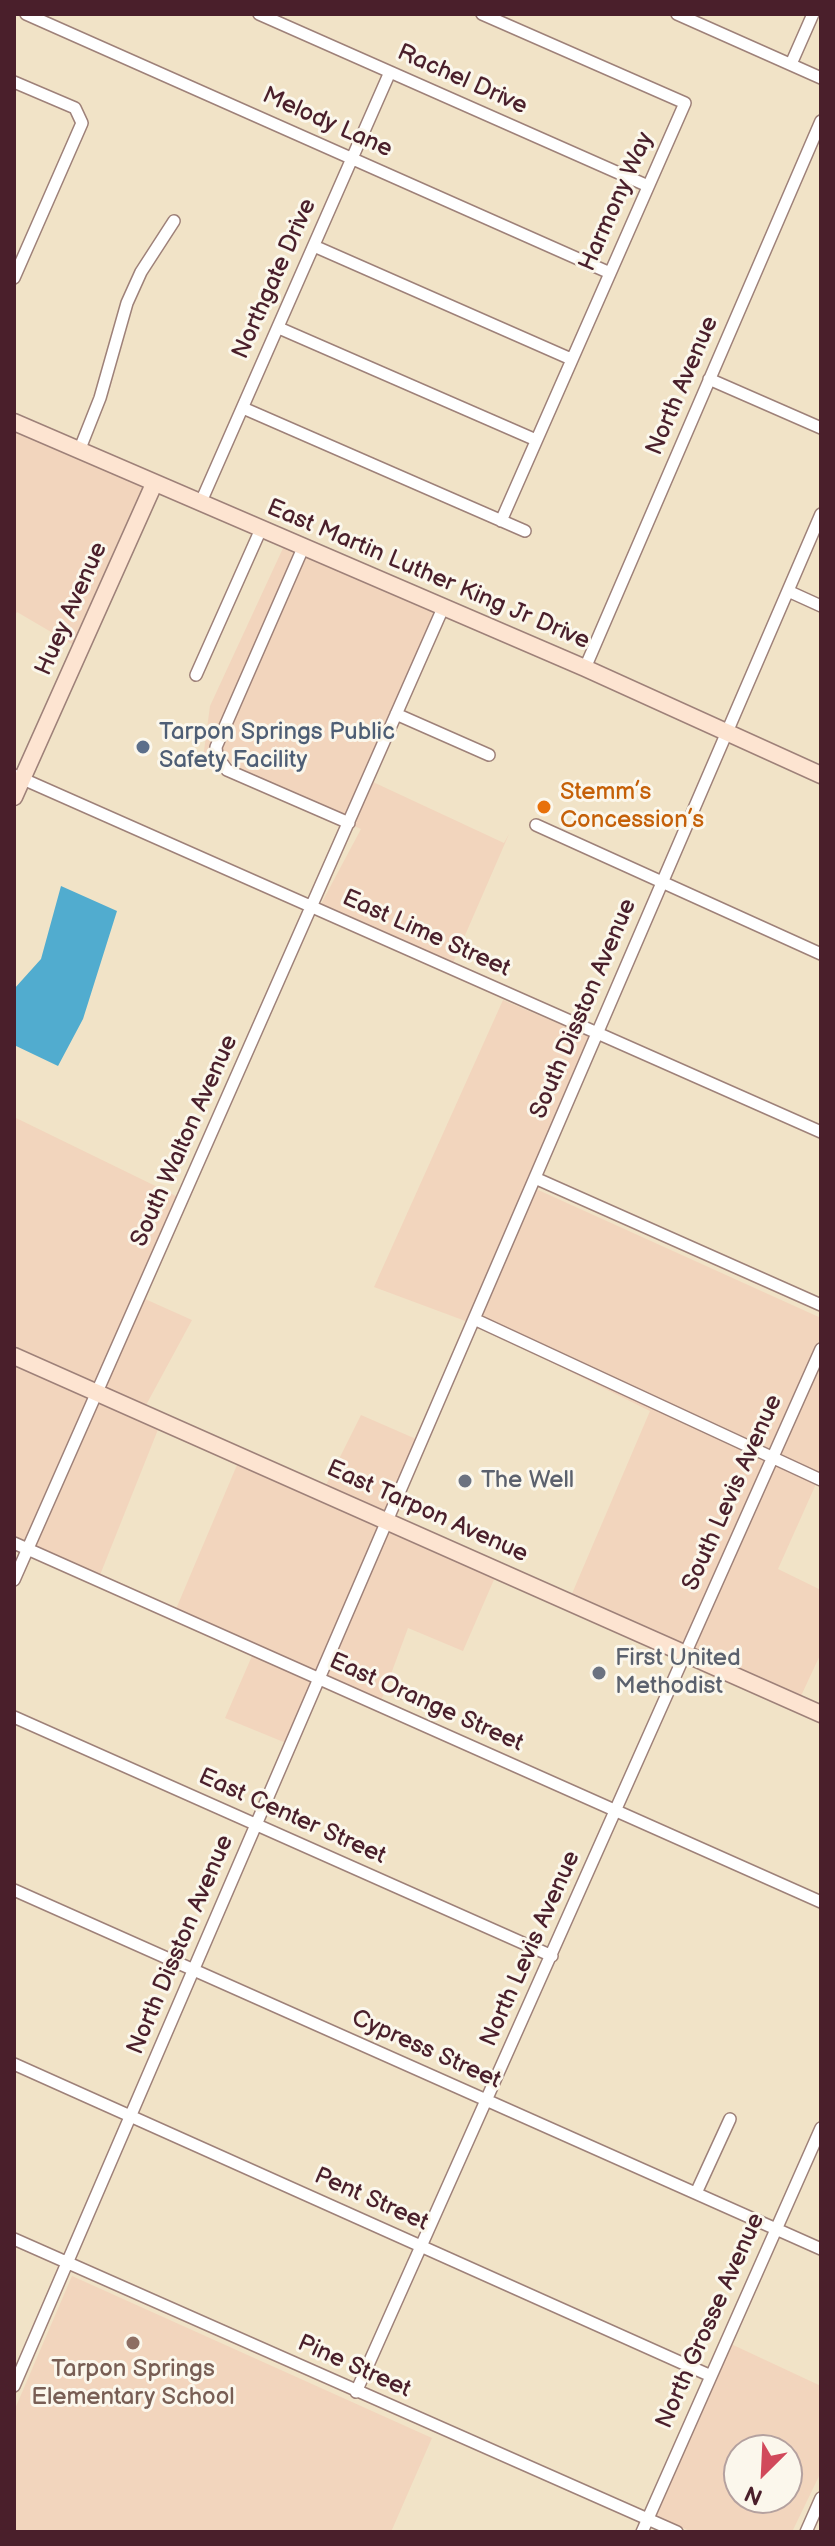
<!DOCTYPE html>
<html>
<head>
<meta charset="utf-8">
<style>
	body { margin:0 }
	#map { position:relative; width:835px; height:2546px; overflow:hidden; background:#f1e3c7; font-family:"Balsamiq Sans",sans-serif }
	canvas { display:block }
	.frame { position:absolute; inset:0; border:16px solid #4a1f2b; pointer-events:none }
	.north { position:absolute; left:723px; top:2434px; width:80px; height:80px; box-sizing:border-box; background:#fbf7ec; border:2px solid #b4a19f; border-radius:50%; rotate:204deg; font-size:22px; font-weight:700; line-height:32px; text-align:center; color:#4a1f2b }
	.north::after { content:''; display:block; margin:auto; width:28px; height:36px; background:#d1495b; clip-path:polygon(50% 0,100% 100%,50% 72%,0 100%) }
</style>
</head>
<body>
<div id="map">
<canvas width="835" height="2546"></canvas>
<div class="frame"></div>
<div class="north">N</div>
</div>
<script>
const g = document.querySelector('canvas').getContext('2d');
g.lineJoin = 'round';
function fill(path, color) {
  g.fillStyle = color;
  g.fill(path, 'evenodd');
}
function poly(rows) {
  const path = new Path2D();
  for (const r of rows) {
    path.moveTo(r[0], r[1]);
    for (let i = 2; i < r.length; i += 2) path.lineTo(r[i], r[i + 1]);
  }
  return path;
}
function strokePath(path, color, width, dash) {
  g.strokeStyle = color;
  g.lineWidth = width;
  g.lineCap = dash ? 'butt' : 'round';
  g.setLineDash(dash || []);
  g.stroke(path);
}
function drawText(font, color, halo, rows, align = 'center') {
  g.font = font + ' "Balsamiq Sans",sans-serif';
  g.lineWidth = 6;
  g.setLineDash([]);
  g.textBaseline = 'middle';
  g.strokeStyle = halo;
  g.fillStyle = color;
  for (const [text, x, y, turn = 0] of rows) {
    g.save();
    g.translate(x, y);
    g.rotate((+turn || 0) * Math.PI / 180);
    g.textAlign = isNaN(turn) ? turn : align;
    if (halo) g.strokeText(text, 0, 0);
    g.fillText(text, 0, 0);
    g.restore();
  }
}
fill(poly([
	[14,429,147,487,75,646,17,612,14,617],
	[284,546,295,551,211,745,212,760,222,774,202,766,210,706],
	[305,556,435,612,347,816,236,768,223,754,222,747],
	[373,782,504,843,509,834,453,963,321,904,361,829,354,826],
	[503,1000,590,1037,468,1322,374,1287],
	[14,1117,178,1197,95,1385,14,1349],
	[536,1189,821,1318,821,1336,770,1450,482,1316],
	[145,1299,192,1320,145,1407,105,1389],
	[494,1334,765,1461,683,1647,571,1596,650,1411],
	[14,1362,90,1396,25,1542,14,1537],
	[821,1362,821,1473,780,1454],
	[100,1400,159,1427,100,1575,35,1546],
	[361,1415,416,1439,384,1513,325,1487],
	[237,1465,379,1524,316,1672,176,1609],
	[775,1465,816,1484,778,1569,821,1590,821,1653,800,1698,693,1651],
	[388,1531,496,1575,463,1651,408,1628,381,1701,326,1676],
	[252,1656,312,1683,286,1743,225,1718],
	[72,2276,432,2438,391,2532,14,2532,14,2411],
	[731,2344,821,2386,821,2472,792,2532,692,2532,655,2516],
	[739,2450,787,2450,787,2498,739,2498]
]), '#f2d5bd');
fill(poly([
	[61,886,117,911,83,1019,58,1066,14,1045,14,989,41,959]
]), '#51accf');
const street = poly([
	[26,14,610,273],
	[259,14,648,186],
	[482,14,685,103,501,521],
	[677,14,821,78],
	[791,64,813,14],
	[14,82,75,108,82,123,14,278],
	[314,246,571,359],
	[279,328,536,440],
	[709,379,821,428],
	[243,408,525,531],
	[79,451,100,398,127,303,141,272,174,221],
	[200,504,390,72],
	[303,548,216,747,217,756,227,770,349,823],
	[788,591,821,606],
	[585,668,821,121],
	[196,675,261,529],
	[396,714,489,755],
	[14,775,821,1132],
	[536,825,821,954],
	[535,1178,821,1305],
	[474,1319,821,1480],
	[14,1543,821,1902],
	[14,1580,443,608],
	[14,1717,552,1956],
	[14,1890,821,2249],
	[14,2064,711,2376],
	[696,2193,730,2119],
	[14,2239,677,2532],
	[14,2386,821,514],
	[356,2392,821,1349],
	[642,2532,821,2128],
	[806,2532,821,2498]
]);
const secondary = poly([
	[14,422,585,668,821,775],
	[14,797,154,484],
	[14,1356,821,1714]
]);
strokePath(street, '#9e8179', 14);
strokePath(secondary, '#9e8179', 19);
strokePath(street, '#fff', 11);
strokePath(secondary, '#fde4d1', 16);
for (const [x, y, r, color] of [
	[143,747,8,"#5c6f8a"],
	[544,807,8,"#e8710a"],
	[465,1481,8,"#6b7280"],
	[599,1673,8,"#6b7280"],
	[133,2343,8,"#8d6e63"]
]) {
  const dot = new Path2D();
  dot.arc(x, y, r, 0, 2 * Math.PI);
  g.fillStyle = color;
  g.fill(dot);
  strokePath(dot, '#fbf7ec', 3);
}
drawText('24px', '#4a1f2b', '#fbf7ec', [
	["Rachel Drive",462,80,24],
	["Melody Lane",327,123,24],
	["Harmony Way",617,202,-66],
	["Northgate Drive",275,279,-66],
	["North Avenue",683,386,-67],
	["East Martin Luther King Jr Drive",428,575,23],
	["Huey Avenue",72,609,-66],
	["East Lime Street",426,934,24],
	["South Disston Avenue",584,1009,-67],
	["South Walton Avenue",185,1141,-66],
	["South Levis Avenue",733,1493,-66],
	["East Tarpon Avenue",427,1512,24],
	["East Orange Street",426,1703,24],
	["East Center Street",292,1817,24],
	["North Disston Avenue",181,1945,-67],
	["North Levis Avenue",531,1949,-66],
	["Cypress Street",426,2050,24],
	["Pent Street",371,2200,24],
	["North Grosse Avenue",711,2321,-66],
	["Pine Street",354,2367,24]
]);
drawText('24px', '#4e5e75', '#fbf7ec', [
	["Tarpon Springs Public",159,733],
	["Safety Facility",159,761]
], 'left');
drawText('24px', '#c56008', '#fbf7ec', [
	["Stemm’s",560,793],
	["Concession’s",560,821]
], 'left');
drawText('24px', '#5b616d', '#fbf7ec', [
	["The Well",481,1481],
	["First United",615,1659],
	["Methodist",615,1687]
], 'left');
drawText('24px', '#785e54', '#fbf7ec', [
	["Tarpon Springs",133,2370],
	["Elementary School",133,2398]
]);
</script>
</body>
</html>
